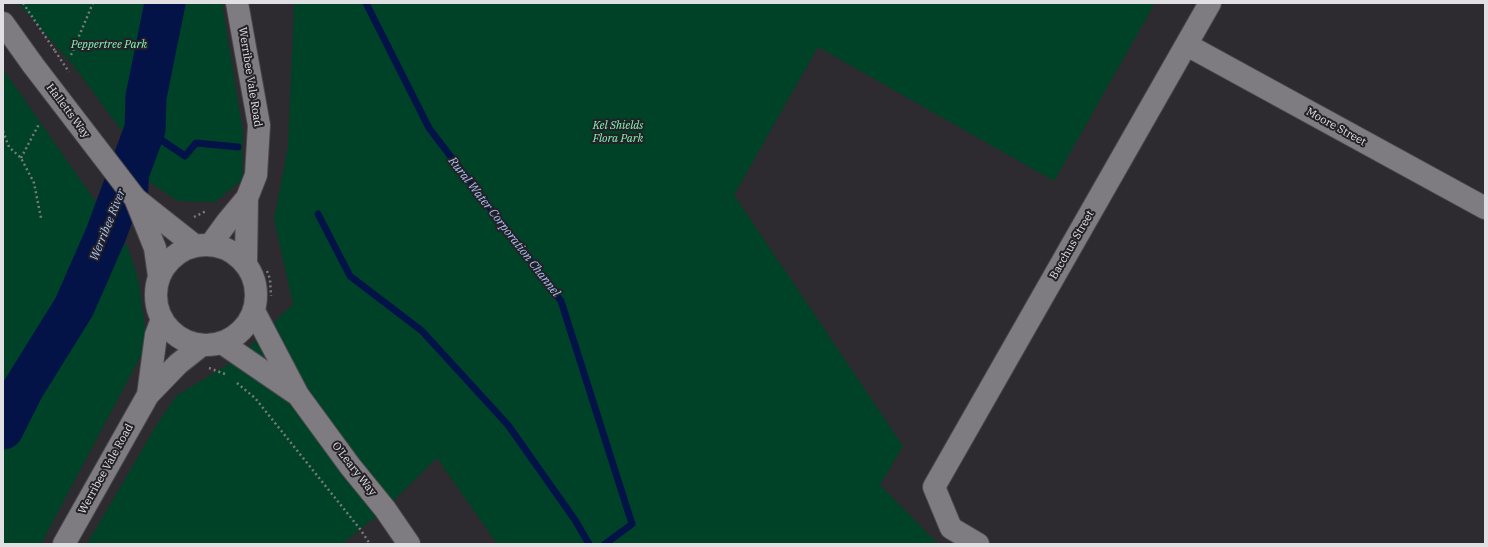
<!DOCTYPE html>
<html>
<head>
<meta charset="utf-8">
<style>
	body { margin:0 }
	#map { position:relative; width:1488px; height:547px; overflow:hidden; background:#2d2b2f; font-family:"IBM Plex Serif",serif }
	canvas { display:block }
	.frame { position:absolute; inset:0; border:4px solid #e0dfe2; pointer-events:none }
</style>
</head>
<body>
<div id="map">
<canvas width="1488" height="547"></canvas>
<div class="frame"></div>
</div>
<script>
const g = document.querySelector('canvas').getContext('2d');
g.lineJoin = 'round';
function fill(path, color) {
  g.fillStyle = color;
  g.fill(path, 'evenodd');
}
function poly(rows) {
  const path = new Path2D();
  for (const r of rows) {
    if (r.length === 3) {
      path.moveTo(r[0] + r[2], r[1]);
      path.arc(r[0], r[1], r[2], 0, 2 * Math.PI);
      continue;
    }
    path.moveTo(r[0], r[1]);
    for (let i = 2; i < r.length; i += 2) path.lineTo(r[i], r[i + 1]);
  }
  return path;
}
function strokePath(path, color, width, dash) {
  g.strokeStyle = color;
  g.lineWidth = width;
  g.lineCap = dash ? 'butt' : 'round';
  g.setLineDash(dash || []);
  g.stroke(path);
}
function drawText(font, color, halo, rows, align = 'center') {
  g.font = font + ' "IBM Plex Serif",serif';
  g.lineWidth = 4;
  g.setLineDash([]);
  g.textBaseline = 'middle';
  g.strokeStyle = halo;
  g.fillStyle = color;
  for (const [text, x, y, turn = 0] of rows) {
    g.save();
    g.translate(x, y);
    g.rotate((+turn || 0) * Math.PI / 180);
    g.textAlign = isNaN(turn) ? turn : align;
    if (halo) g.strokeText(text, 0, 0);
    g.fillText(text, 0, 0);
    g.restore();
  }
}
fill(poly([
	[18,3,159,3,142,97,139,154,73,65],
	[171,3,222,3,243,132,242,180,215,202,178,201,148,181,152,100],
	[294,3,1155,3,1054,181,818,47,734,195,903,446,880,485,938,544,497,544,437,458,385,509,342,544,87,544,156,426,176,396,237,359,293,304,274,219,288,147],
	[3,69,128,248,139,282,147,344,41,544,3,544]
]), '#004228');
fill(poly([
	[159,3,171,3,152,100,148,197,138,194,142,97]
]), '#031348');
strokePath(poly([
	[366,3,429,128,561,301,632,524,605,544],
	[145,129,185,156,196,143,238,147],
	[318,214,350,276,422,331,508,425,575,520,589,544]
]), '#031348', 7);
strokePath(poly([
	[3,429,23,389,74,307,106,234,145,129,146,97,165,3]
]), '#031348', 41);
const minor = poly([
	[237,3,259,125,256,175,247,198,246,263],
	[1187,45,1485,208],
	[211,244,227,222,247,198],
	[148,395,156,335,162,319],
	[64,544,148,395,178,364,202,345],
	[978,544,951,528,934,487,1210,3]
]);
const tertiary = poly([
	[3,23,33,65],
	[135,198,155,248,159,276],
	[137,200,194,245],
	[206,295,50],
	[254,311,298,395,350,466,385,509,409,544],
	[222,343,295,393]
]);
strokePath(minor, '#4a484c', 24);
strokePath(tertiary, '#4a484c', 24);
strokePath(poly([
	[23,3,55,51],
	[71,55,93,3],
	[3,131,9,147,21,158,34,183,41,218],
	[21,158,39,124],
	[194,217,206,211],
	[267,271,270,279,271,296],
	[209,368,225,374],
	[237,383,255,398,360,529,370,544]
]), '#79787b', 2.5, [2, 3]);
strokePath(minor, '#7e7c81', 22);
strokePath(tertiary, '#7e7c81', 22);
const tertiaryBridge = poly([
	[33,65,135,198]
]);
strokePath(tertiaryBridge, '#4a484c', 24, []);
strokePath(poly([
	[55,51,69,72]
]), '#79787b', 2.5, [2, 3]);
strokePath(tertiaryBridge, '#7e7c81', 22);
drawText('italic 11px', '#88f7bd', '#232125', [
	["Peppertree Park",109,45],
	["Kel Shields",618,126],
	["Flora Park",618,139]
]);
drawText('11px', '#e0dfe2', '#232125', [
	["Werribee Vale Road",250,77,81],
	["Halletts Way",68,111,53],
	["Moore Street",1336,127,29],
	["Bacchus Street",1072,245,-60],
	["Werribee Vale Road",106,469,-61],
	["O'Leary Way",354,469,52]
]);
drawText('italic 12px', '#a7c0f4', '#232125', [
	["Werribee River",108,225,-68],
	["Rural Water Corporation Channel",504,227,52]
]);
</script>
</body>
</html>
